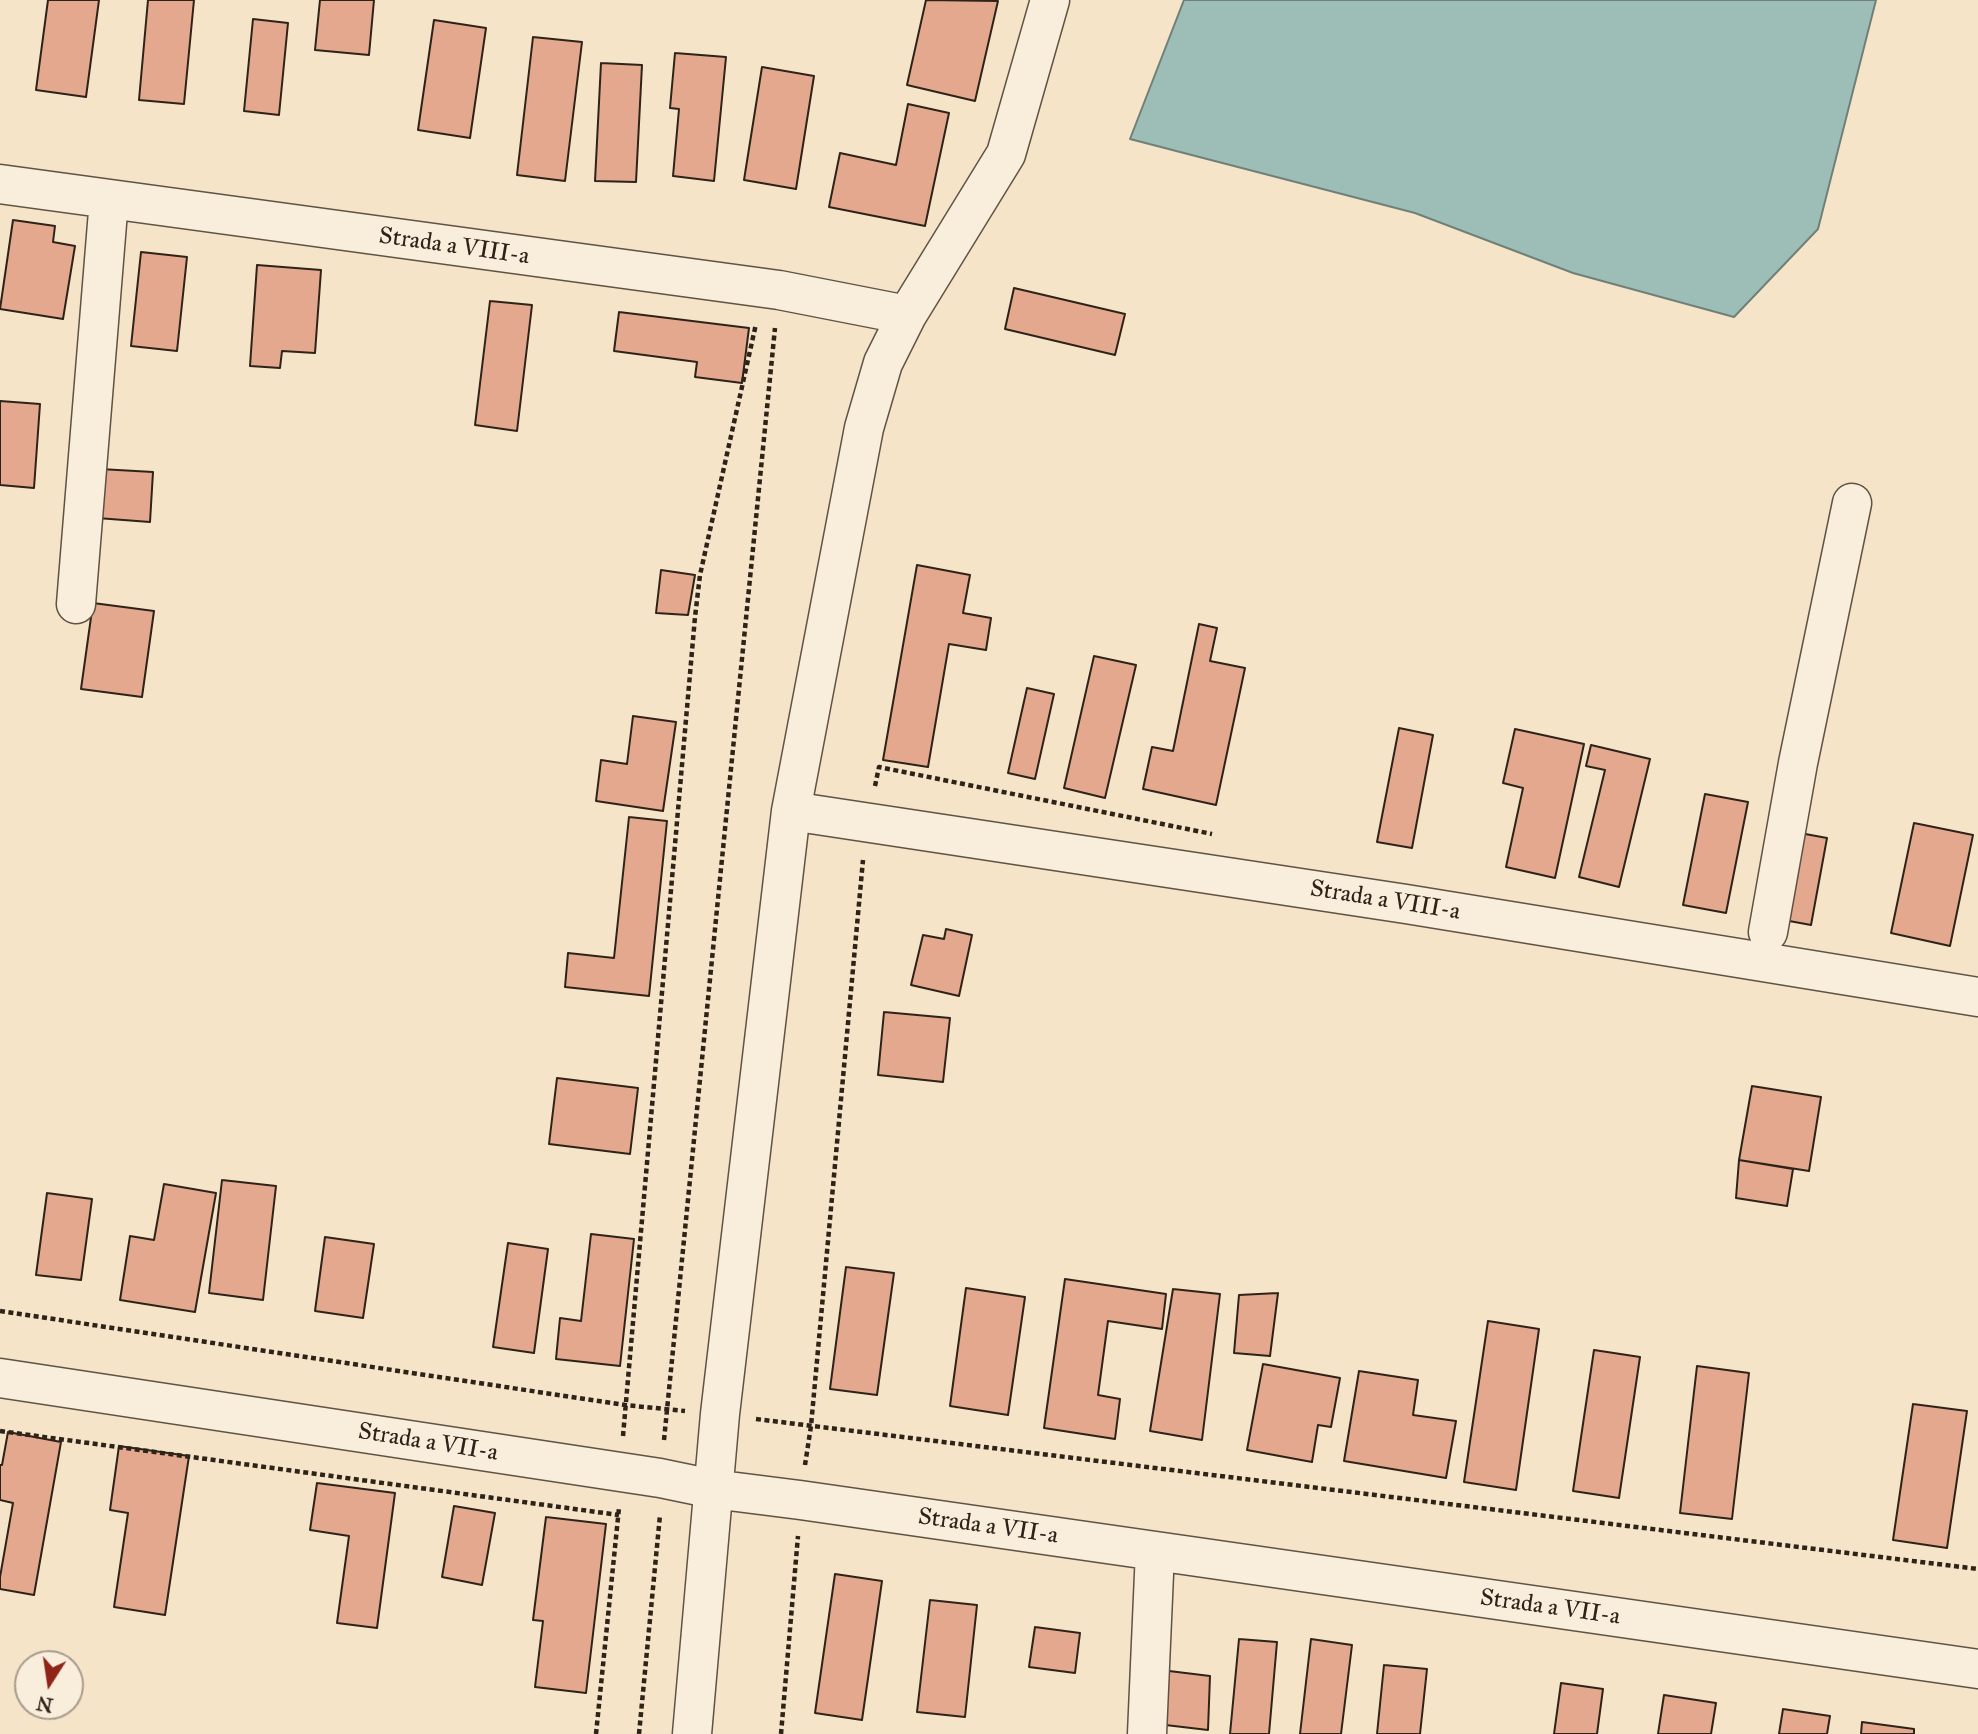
<!DOCTYPE html>
<html>
<head>
<meta charset="utf-8">
<style>
	body { margin:0 }
	#map { position:relative; width:1978px; height:1734px; overflow:hidden; background:#f6e4c8; font-family:"IM FELL Great Primer",serif }
	canvas { display:block }
	.north { position:absolute; left:14px; top:1650px; width:70px; height:70px; box-sizing:border-box; background:#f9eddb; border:2px solid #a79c8d; border-radius:50%; rotate:192deg; font-size:19px; font-weight:700; line-height:28px; text-align:center; color:#2d2319 }
	.north::after { content:''; display:block; margin:auto; width:24px; height:32px; background:#8f2418; clip-path:polygon(50% 0,100% 100%,50% 72%,0 100%) }
</style>
</head>
<body>
<div id="map">
<canvas width="1978" height="1734"></canvas>
<div class="north">N</div>
</div>
<script>
const g = document.querySelector('canvas').getContext('2d');
g.lineJoin = 'round';
function fill(path, color) {
  g.fillStyle = color;
  g.fill(path, 'evenodd');
}
function poly(rows) {
  const path = new Path2D();
  for (const r of rows) {
    path.moveTo(r[0], r[1]);
    for (let i = 2; i < r.length; i += 2) path.lineTo(r[i], r[i + 1]);
  }
  return path;
}
function strokePath(path, color, width, dash) {
  g.strokeStyle = color;
  g.lineWidth = width;
  g.lineCap = dash ? 'butt' : 'round';
  g.setLineDash(dash || []);
  g.stroke(path);
}
function drawText(font, color, halo, rows, align = 'center') {
  g.font = font + ' "IM FELL Great Primer",serif';
  g.lineWidth = 7;
  g.setLineDash([]);
  g.textBaseline = 'middle';
  g.strokeStyle = halo;
  g.fillStyle = color;
  for (const [text, x, y, turn = 0] of rows) {
    g.save();
    g.translate(x, y);
    g.rotate((+turn || 0) * Math.PI / 180);
    g.textAlign = isNaN(turn) ? turn : align;
    if (halo) g.strokeText(text, 0, 0);
    g.fillText(text, 0, 0);
    g.restore();
  }
}
const water = poly([
	[1184,0,1876,0,1818,229,1734,317,1573,273,1415,213,1130,139,1184,0]
]);
fill(water, '#9dbeb7');
strokePath(water, '#708078', 2);
const building = poly([
	[48,0,99,0,86,97,36,90,48,0],
	[148,0,194,0,184,104,139,100,148,0],
	[320,0,374,0,369,55,315,50,320,0],
	[926,0,998,1,975,101,907,85,926,0],
	[253,19,288,23,279,115,244,111,253,19],
	[434,20,486,28,470,138,418,130,434,20],
	[533,37,582,42,565,181,517,175,533,37],
	[675,53,726,57,714,181,673,176,679,109,670,108,675,53],
	[601,63,642,65,636,182,595,181,601,63],
	[762,67,814,76,796,189,744,180,762,67],
	[908,104,949,113,925,226,829,207,840,153,896,165,908,104],
	[13,220,55,226,53,242,75,246,63,319,0,309,13,220],
	[141,252,187,257,177,351,131,346,141,252],
	[257,265,321,270,315,353,282,351,280,368,250,366,257,265],
	[1014,288,1125,314,1115,355,1005,329,1014,288],
	[490,301,532,305,517,431,475,425,490,301],
	[619,312,749,328,742,383,695,377,697,362,614,351,619,312],
	[0,401,40,404,34,488,0,485,0,401],
	[100,469,153,472,150,522,97,518,100,469],
	[917,565,970,575,963,613,991,618,986,650,949,644,928,767,883,760,917,565],
	[661,570,695,575,688,615,656,613,661,570],
	[93,603,154,611,142,697,81,689,93,603],
	[1199,624,1217,628,1210,661,1245,668,1216,805,1143,789,1152,747,1173,751,1199,624],
	[1094,656,1136,665,1105,798,1064,788,1094,656],
	[1027,688,1054,694,1035,779,1008,773,1027,688],
	[633,716,676,722,663,811,596,801,601,760,627,764,633,716],
	[1399,728,1433,735,1412,848,1377,842,1399,728],
	[1515,729,1584,744,1555,878,1506,867,1523,788,1503,783,1515,729],
	[1591,745,1650,759,1619,887,1579,877,1605,770,1586,766,1591,745],
	[1705,794,1748,802,1726,913,1683,905,1705,794],
	[629,817,667,821,649,996,565,987,568,953,614,958,629,817],
	[1914,823,1973,835,1950,946,1891,933,1914,823],
	[1789,831,1827,838,1811,925,1773,918,1789,831],
	[946,929,972,935,959,996,911,985,923,935,944,939,946,929],
	[884,1012,950,1018,943,1082,878,1075,884,1012],
	[557,1078,638,1088,630,1154,549,1144,557,1078],
	[1752,1086,1821,1097,1809,1171,1739,1160,1752,1086],
	[1739,1160,1793,1169,1787,1206,1736,1198,1739,1160],
	[222,1180,276,1186,263,1300,209,1293,222,1180],
	[164,1184,216,1193,195,1312,120,1300,130,1236,154,1240,164,1184],
	[47,1193,92,1199,81,1280,36,1275,47,1193],
	[591,1234,634,1239,620,1366,556,1359,560,1318,581,1321,591,1234],
	[325,1237,374,1244,363,1318,315,1311,325,1237],
	[508,1243,548,1249,534,1353,493,1347,508,1243],
	[846,1267,894,1273,877,1395,830,1389,846,1267],
	[1065,1279,1166,1294,1162,1329,1108,1321,1098,1395,1120,1399,1115,1439,1044,1428,1065,1279],
	[966,1288,1025,1297,1008,1415,950,1406,966,1288],
	[1173,1289,1220,1294,1202,1440,1150,1431,1173,1289],
	[1278,1293,1270,1356,1234,1353,1239,1295,1278,1293],
	[1488,1321,1539,1329,1516,1490,1464,1482,1488,1321],
	[1594,1350,1640,1357,1619,1498,1573,1491,1594,1350],
	[1263,1364,1340,1378,1331,1427,1318,1425,1312,1462,1247,1450,1263,1364],
	[1697,1366,1749,1373,1732,1519,1680,1513,1697,1366],
	[1359,1371,1418,1380,1413,1415,1456,1421,1446,1478,1344,1461,1359,1371],
	[1913,1404,1967,1411,1947,1548,1893,1540,1913,1404],
	[8,1432,61,1442,34,1595,0,1589,0,1577,13,1503,0,1500,0,1465,2,1465,8,1432],
	[119,1446,189,1456,165,1615,114,1607,128,1513,110,1510,119,1446],
	[317,1483,395,1493,377,1628,337,1623,349,1536,310,1530,317,1483],
	[454,1506,495,1513,482,1585,442,1577,454,1506],
	[546,1517,606,1524,586,1693,535,1687,543,1621,533,1620,546,1517],
	[835,1574,882,1581,862,1720,815,1713,835,1574],
	[930,1600,977,1605,965,1717,917,1712,930,1600],
	[1035,1627,1080,1633,1075,1673,1029,1667,1035,1627],
	[1239,1639,1277,1642,1269,1734,1230,1734,1239,1639],
	[1311,1639,1352,1645,1341,1734,1300,1734,1311,1639],
	[1384,1665,1427,1669,1420,1734,1377,1734,1384,1665],
	[1161,1670,1210,1676,1208,1730,1157,1724,1161,1670],
	[1561,1683,1603,1689,1597,1734,1554,1734,1561,1683],
	[1664,1695,1716,1703,1711,1734,1658,1734,1664,1695],
	[1783,1709,1830,1716,1827,1734,1779,1734,1783,1709],
	[1862,1722,1914,1729,1914,1734,1861,1734,1862,1722]
]);
fill(building, '#e4a88e');
strokePath(building, '#2d2319', 2);
const minor = poly([
	[0,184,779,290,907,315],
	[76,604,109,199],
	[791,811,1406,904,1978,997],
	[1768,932,1798,763,1852,503],
	[0,1378,660,1478,713,1489,800,1500,1978,1669],
	[692,1734,720,1414,791,811,864,428,883,363,907,315,1006,154,1050,0],
	[1147,1734,1155,1551]
]);
strokePath(minor, '#5f5345', 41);
strokePath(poly([
	[875,786,879,767,1212,834],
	[0,1311,625,1405,685,1411],
	[756,1419,1978,1569],
	[0,1431,619,1515],
	[623,1436,695,617,700,575,756,324],
	[664,1440,775,328],
	[805,1465,811,1426,863,860],
	[596,1734,619,1508],
	[639,1734,660,1515],
	[781,1734,798,1536]
]), '#2d2319', 4.5, [5, 3.5]);
strokePath(minor, '#f9eddb', 38);
drawText('24px', '#2d2319', '#f9eddb', [
	["Strada a VIII-a",454,247,8],
	["Strada a VIII-a",1385,901,9],
	["Strada a VII-a",428,1443,9],
	["Strada a VII-a",988,1527,8],
	["Strada a VII-a",1550,1608,8]
]);
</script>
</body>
</html>
